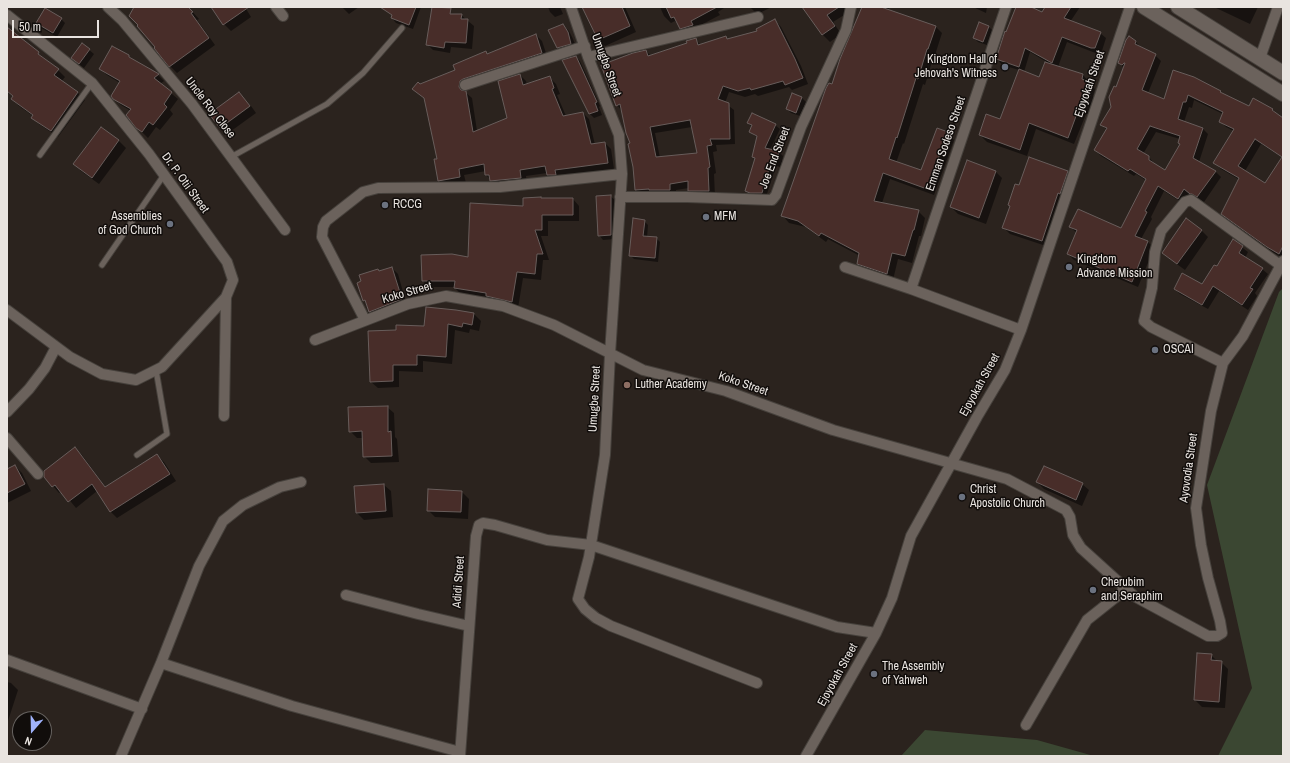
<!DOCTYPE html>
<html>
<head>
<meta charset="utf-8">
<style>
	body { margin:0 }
	#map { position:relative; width:1290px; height:763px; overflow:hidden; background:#2b231e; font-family:"Archivo Narrow",sans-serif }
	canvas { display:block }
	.frame { position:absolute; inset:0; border:8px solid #e9e4e0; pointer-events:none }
	.north { position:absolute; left:12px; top:711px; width:40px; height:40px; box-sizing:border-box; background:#110d0b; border:1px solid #676360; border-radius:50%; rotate:200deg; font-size:11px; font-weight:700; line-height:16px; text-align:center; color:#e9e4e0 }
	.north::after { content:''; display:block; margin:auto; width:14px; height:18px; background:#a0b3fd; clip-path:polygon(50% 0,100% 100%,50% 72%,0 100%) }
	.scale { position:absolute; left:12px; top:20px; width:87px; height:18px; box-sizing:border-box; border:2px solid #e9e4e0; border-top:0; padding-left:5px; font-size:12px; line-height:14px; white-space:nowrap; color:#e9e4e0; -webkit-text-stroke:3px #110d0b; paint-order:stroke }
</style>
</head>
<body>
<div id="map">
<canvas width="1290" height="763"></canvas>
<div class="frame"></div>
<div class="north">N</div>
<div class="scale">50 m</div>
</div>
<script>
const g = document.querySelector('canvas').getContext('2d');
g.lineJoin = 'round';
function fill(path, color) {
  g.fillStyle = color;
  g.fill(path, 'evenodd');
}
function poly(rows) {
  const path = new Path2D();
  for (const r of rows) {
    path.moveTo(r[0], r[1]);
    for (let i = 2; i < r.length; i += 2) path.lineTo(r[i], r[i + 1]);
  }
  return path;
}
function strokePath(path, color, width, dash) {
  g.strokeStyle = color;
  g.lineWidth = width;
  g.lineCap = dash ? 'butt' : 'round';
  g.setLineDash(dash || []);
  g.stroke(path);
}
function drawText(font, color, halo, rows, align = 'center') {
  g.font = font + ' "Archivo Narrow",sans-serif';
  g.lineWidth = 3;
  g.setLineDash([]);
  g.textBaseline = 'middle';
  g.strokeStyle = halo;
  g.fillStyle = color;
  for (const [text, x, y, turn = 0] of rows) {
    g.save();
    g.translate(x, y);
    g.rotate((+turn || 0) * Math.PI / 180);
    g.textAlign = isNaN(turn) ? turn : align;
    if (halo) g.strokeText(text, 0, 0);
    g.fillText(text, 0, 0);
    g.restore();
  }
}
fill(poly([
	[1283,288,1283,756,1218,756,1252,688,1207,485,1279,292],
	[925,730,1037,740,1094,756,901,756]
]), '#3b4732');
fill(poly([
	[135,7,188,7,199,19,197,20,215,45,177,73,170,66,157,47],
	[212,7,245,7,251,17,231,31,224,24],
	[342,7,359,7,349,14],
	[381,7,421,7,413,29,396,23,392,18,393,16],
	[548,7,560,7,563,14,555,17,550,12],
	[584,7,625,7,636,32,605,46,598,40],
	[660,7,724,7,724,8,718,12,720,15,697,27,688,35,675,21,671,23,664,16],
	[750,7,772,7,757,14],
	[803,7,851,7,852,10,833,22,841,34,830,42,823,35],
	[863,7,889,7,888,11,936,27,942,33,935,55,934,55,925,85,923,84,904,144,903,143,896,163,922,172,947,133,954,140,934,195,890,179,882,203,918,211,925,218,921,236,919,236,912,263,898,259,893,280,864,270,858,264,860,256,828,239,826,242,806,227,789,223,783,216],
	[973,7,987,7,986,13],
	[1017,7,1033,7,1027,24,1043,13,1046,7,1080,7,1070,22,1100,33,1106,38,1101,54,1098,54,1067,42,1058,67,1083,75,1095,89,1093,96,1097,99,1094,107,1091,106,1088,114,1086,114,1074,144,1036,129,1027,156,987,142,980,135,1000,120,1019,70,1002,65,997,59],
	[1030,52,1050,64,1039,78,1024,72],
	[1214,7,1258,7,1250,24],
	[461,15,474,26,472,49,451,47,450,53,433,50,427,44],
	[61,19,65,23,57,37,41,28,37,23],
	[775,20,781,27,801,66,808,84,792,90,789,87,758,96,755,94,745,97,729,92,725,103,734,110,735,144,716,145,717,151,713,152,716,173,714,174,715,197,696,196,689,190,689,188,676,190,676,196,642,196,636,190,631,144,622,111,617,105,646,51,651,56,689,43,695,39,701,45,728,40,758,31],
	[692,127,698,154,660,158,655,133],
	[563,25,569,31,573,39,577,49,564,54,558,48],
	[989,27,993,31,987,45,978,42,974,38],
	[7,29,58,70,65,77,61,82,78,93,85,100,58,137,39,124,33,117,33,116,19,106,12,99,14,97,7,92],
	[536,35,542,41,548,59,466,87,465,92,472,98,477,131,508,118,520,75,526,81,527,85,550,78,556,84,560,94,557,95,566,116,583,113,589,119,595,145,605,143,611,149,614,169,560,176,554,181,548,175,547,173,526,176,527,184,497,186,486,175,486,171,464,175,466,183,445,187,439,181,438,159,425,99,414,89,420,85,456,71,487,54],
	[1136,42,1141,48,1155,55,1161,61,1148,93,1164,100,1193,78,1221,92,1225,96,1249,108,1272,109,1283,119,1283,258,1274,253,1228,220,1222,214,1240,180,1221,169,1215,163,1234,131,1226,127,1220,121,1223,114,1194,100,1192,108,1189,107,1184,122,1203,129,1208,134,1199,162,1216,172,1221,177,1204,202,1199,199,1196,199,1190,194,1184,204,1164,191,1151,217,1152,219,1141,239,1148,242,1154,248,1138,287,1074,260,1068,254,1077,233,1070,227,1121,229,1147,181,1136,174,1134,176,1101,156,1095,150,1107,130,1102,125,1112,107,1116,88,1124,68,1119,63],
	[1156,132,1180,139,1181,144,1165,171,1155,165,1149,157,1143,154],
	[1261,144,1283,158,1265,184,1245,171],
	[82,44,94,54,84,68,76,62],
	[129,56,133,61,158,75,164,81,160,84,178,99,170,110,173,114,160,130,156,127,148,138,137,127,131,111,121,105,114,98,120,83,107,75,100,69],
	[576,57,580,61,600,106,599,107,602,115,594,118,590,114,564,61],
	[801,97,806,102,800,116,791,113,787,109],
	[251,106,256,113,227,134,221,128],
	[748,123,775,125,780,129,770,150,779,152,783,156,781,167,776,166,766,197,751,195,746,191,756,160,753,157,758,138,750,132,752,127],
	[101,128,119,141,126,148,99,184,81,171,75,164],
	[996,172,1002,178,986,224,958,214,951,207],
	[1067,172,1074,179,1049,247,1010,234,1003,227,1020,187],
	[610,196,615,200,615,239,603,240,599,235],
	[542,199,573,199,579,206,579,221,548,221,548,236,541,236,549,260,543,260,541,280,523,278,518,308,493,302,489,298,461,294,454,287,429,287,423,281,469,258,524,207],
	[644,221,648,225,647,238,656,238,660,242,658,262,634,259,630,255],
	[1201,230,1208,237,1185,270,1170,259,1163,253],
	[1234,241,1248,252,1245,258,1262,269,1268,274,1255,293,1257,296,1248,310,1219,291,1208,309,1180,294,1175,289,1202,285,1217,268],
	[392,268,398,274,407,306,376,318,370,311,368,304,364,300,378,270,380,272],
	[456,311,474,314,481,321,479,331,470,329,469,333,455,330,452,364,423,361,423,372,399,371,399,387,378,388,371,382,397,331,425,327],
	[387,407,394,413,395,437,397,439,399,462,371,463,364,456,363,438,357,438,350,431],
	[75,449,82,455,106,488,157,455,164,462,176,481,117,518,110,511,97,491,76,508,62,491,59,493,53,486],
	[15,466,22,473,31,491,7,503,7,470],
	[1037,482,1082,484,1089,490,1082,506,1044,489],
	[384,485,391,491,393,517,364,520,357,513],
	[429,490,462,492,469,499,468,519,435,517,428,510],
	[1211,655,1218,662,1221,662,1228,669,1225,708,1202,707,1195,700],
	[7,682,11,683,18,690,7,724]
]), '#0007');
const building = poly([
	[134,7,188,7,193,12,191,13,209,38,169,67,154,48,155,47,137,26,138,25,129,16,134,7],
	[211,7,249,7,223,25,211,7],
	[380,7,416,7,409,25,391,18,392,15,380,7],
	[432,7,451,8,450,14,462,14,461,19,468,19,466,43,445,42,444,48,426,45,432,7],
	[582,7,622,7,630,26,598,40,582,7],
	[666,7,717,7,691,21,693,25,680,29,674,17,671,18,666,7],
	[802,7,839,7,827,15,835,26,822,35,802,7],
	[862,7,881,7,936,26,928,49,927,49,918,79,916,78,897,138,896,137,889,159,921,170,937,128,948,132,927,189,883,173,874,201,919,210,914,230,913,230,905,256,892,253,887,274,857,264,859,253,821,233,819,236,798,221,781,216,826,88,829,83,832,84,840,59,862,7],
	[1016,7,1031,7,1042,12,1045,7,1071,7,1064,18,1101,32,1095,48,1091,48,1062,37,1052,63,1025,48,1019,67,996,59,1005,31,1006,32,1016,7],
	[45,8,62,18,53,33,36,23,45,8],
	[775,19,795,59,803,78,785,85,783,81,751,90,750,88,738,91,723,86,718,99,729,103,730,139,710,139,712,145,707,146,710,167,708,168,709,191,688,191,688,181,670,184,670,190,649,190,649,189,635,190,633,167,628,144,630,143,626,133,620,104,616,106,601,65,633,53,646,50,648,56,687,43,686,41,696,38,698,45,726,36,727,39,757,31,756,29,775,19],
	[690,120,697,153,656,157,650,127,690,120],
	[979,22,989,26,983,42,973,38,979,22],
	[563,24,568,32,571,44,557,48,548,30,563,24],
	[7,27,39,52,38,54,59,69,54,75,78,92,51,131,31,118,33,115,11,99,13,96,7,91,7,27],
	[536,34,542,53,463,79,460,81,459,87,461,90,466,91,473,132,507,118,498,81,520,74,523,85,550,76,554,88,552,89,563,116,583,112,591,144,605,142,608,163,555,170,556,175,547,175,545,166,520,170,521,178,500,180,490,181,489,175,485,175,484,164,459,169,460,177,438,181,434,159,437,159,424,98,412,89,418,82,420,84,455,70,453,65,486,51,487,54,536,34],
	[1129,36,1136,41,1135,44,1156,54,1142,90,1164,99,1173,70,1194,77,1221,91,1220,92,1249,106,1253,98,1273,109,1272,110,1283,118,1283,246,1279,254,1267,247,1221,214,1239,178,1213,163,1234,129,1219,122,1223,112,1188,95,1186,102,1183,102,1178,119,1203,128,1193,158,1216,171,1197,197,1192,194,1190,194,1184,189,1178,199,1158,186,1145,211,1147,212,1135,236,1148,241,1132,282,1067,254,1077,230,1069,227,1078,209,1121,228,1146,179,1130,169,1128,171,1094,150,1107,128,1100,125,1111,107,1109,97,1114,86,1116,87,1125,63,1124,63,1122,65,1118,63,1126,40,1129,36],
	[1150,126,1180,136,1178,143,1180,144,1165,170,1149,160,1149,156,1137,149,1150,126],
	[1255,139,1282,157,1265,183,1238,166,1255,139],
	[82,43,90,49,79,64,71,58,82,43],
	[112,46,129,55,129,57,159,74,154,78,172,92,164,104,167,107,153,125,149,122,142,132,136,128,126,115,131,109,113,99,111,96,120,81,99,69,112,46],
	[576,56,597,102,595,103,598,111,589,114,562,60,576,56],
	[1045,62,1083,74,1082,79,1089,82,1086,90,1091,92,1088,101,1084,100,1081,108,1079,108,1068,138,1029,123,1020,150,979,135,986,114,1000,119,1019,69,1039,77,1045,62],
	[239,92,250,106,220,128,209,114,239,92],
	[792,93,802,97,796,113,786,109,792,93],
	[752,113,776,124,765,148,779,151,776,163,771,162,762,193,750,193,745,191,755,158,752,157,757,136,749,132,752,125,747,123,752,113],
	[101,127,119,140,92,178,73,164,101,127],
	[1029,157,1068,171,1060,194,1058,193,1042,241,1002,228,1010,206,1008,205,1015,184,1019,185,1029,157],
	[967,160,996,171,979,218,950,207,967,160],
	[611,195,611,235,598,236,596,196,611,195],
	[541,197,541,198,573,198,573,215,542,215,542,230,535,230,543,254,537,254,535,274,517,272,512,302,486,296,486,293,454,288,455,281,422,281,421,255,452,254,468,257,470,203,523,206,523,198,541,197],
	[633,218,645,220,643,236,657,237,655,258,629,256,633,218],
	[1186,218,1202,230,1177,264,1162,253,1186,218],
	[1233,239,1243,246,1239,253,1263,268,1250,288,1253,289,1242,305,1213,286,1202,305,1174,289,1182,273,1202,284,1214,265,1217,266,1233,239],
	[392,267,402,299,369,312,365,300,363,301,357,283,361,281,359,275,378,269,379,271,392,267],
	[426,307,456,310,474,313,472,325,463,323,462,327,448,324,446,357,417,355,417,365,393,365,393,381,370,382,368,331,396,330,396,325,424,326,426,307],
	[388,406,388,432,391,431,392,456,363,457,362,431,349,432,348,407,388,406],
	[75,447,105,487,157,454,170,474,110,512,92,484,68,502,55,485,52,487,44,477,44,471,75,447],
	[15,465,25,484,7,493,7,469,15,465],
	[1044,466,1083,483,1076,500,1036,482,1044,466],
	[384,484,386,511,356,513,354,486,384,484],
	[428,489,462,491,461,512,427,511,428,489],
	[1197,653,1212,654,1211,660,1222,661,1219,702,1194,700,1197,653]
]);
fill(building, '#482d29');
strokePath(building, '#685d5b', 1);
const lane = poly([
	[40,155,92,83],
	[231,157,327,104,363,73,402,28],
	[102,265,164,175],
	[137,455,167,434,156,370]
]);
const street = poly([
	[108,7,122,20,192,104,285,230],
	[276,7,283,16],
	[571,7,588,57,619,135,622,174,610,354,605,455,589,557,578,599,585,609,596,618,611,626,757,683],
	[7,15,92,83,149,154,227,262,233,280,226,297,224,416],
	[588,57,758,17],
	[1260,58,1278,7],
	[465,85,585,46],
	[620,197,687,197,772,200,776,195,801,127,846,30,851,7],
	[845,267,911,289,1021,330],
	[911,289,1006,7],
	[7,310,70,357,102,374,136,380,162,367,226,297],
	[365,320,322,237,323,227,326,221,363,192,378,188,500,187,622,174],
	[315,340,408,304,446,296,503,306,554,325,643,370,726,391,833,430,1007,479,1066,510,1070,517,1073,535,1081,548,1134,596,1208,636,1217,636,1222,633,1220,621,1208,578,1201,545,1196,508,1211,411,1223,363,1243,336,1283,261],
	[1223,363,1151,327,1144,321,1152,288,1155,252,1161,231,1185,202,1191,200,1280,265],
	[7,412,29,389,45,368,56,347],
	[7,438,38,474],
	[346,595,418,614,469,626],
	[7,660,142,709],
	[161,663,292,706,460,752],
	[1026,725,1087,620,1126,589],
	[121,756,161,663,199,566,223,521,243,505,280,487,301,482],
	[460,756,476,536,479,525,483,523,495,525,547,540,591,545,837,627,876,633],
	[806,756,876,633,892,598,911,536,977,417,1005,370,1021,330,1130,7]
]);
const secondary = poly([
	[1144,7,1283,94],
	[1178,7,1283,73]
]);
strokePath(lane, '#46413c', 7);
strokePath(street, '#46413c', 12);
strokePath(secondary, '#46413c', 16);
strokePath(lane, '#6b625c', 5);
strokePath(street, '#6b625c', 10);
strokePath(secondary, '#6b625c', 14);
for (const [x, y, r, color] of [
	[1005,67,4,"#6b7280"],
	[385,205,4,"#6b7280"],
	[706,217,4,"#6b7280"],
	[170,224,4,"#6b7280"],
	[1069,267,4,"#6b7280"],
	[1155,350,4,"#6b7280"],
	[627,385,4,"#8d6e63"],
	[962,497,4,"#6b7280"],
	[1093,590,4,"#6b7280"],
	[874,674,4,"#6b7280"]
]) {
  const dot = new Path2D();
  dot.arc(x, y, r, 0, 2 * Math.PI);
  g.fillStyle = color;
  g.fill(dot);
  strokePath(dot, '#110d0b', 1.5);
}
drawText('12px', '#e9e4e0', '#110d0b', [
	["Kingdom Hall of",997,60,"right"],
	["Jehovah's Witness",997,74,"right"],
	["RCCG",393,205],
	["Assemblies",162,217,"right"],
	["of God Church",162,231,"right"],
	["MFM",714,217],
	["Kingdom",1077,260],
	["Advance Mission",1077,274],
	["OSCAI",1163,350],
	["Luther Academy",635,385],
	["Christ",970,490],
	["Apostolic Church",970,504],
	["Cherubim",1101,583],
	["and Seraphim",1101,597],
	["The Assembly",882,667],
	["of Yahweh",882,681]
], 'left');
drawText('12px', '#e9e4e0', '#110d0b', [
	["Umugbe Street",606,65,70],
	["Ejoyokah Street",1090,84,-71],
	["Uncle Roy Close",210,108,52],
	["Emman Sodeso Street",946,144,-71],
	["Joe End Street",775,158,-69],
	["Dr. P. Otii Street",185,183,54],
	["Koko Street",407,293,-16],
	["Koko Street",743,384,19],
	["Ejoyokah Street",980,385,-61],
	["Umugbe Street",595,399,-87],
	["Ayovodia Street",1189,468,-82],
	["Adidi Street",459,582,-86],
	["Ejoyokah Street",838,675,-61]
]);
</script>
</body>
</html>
